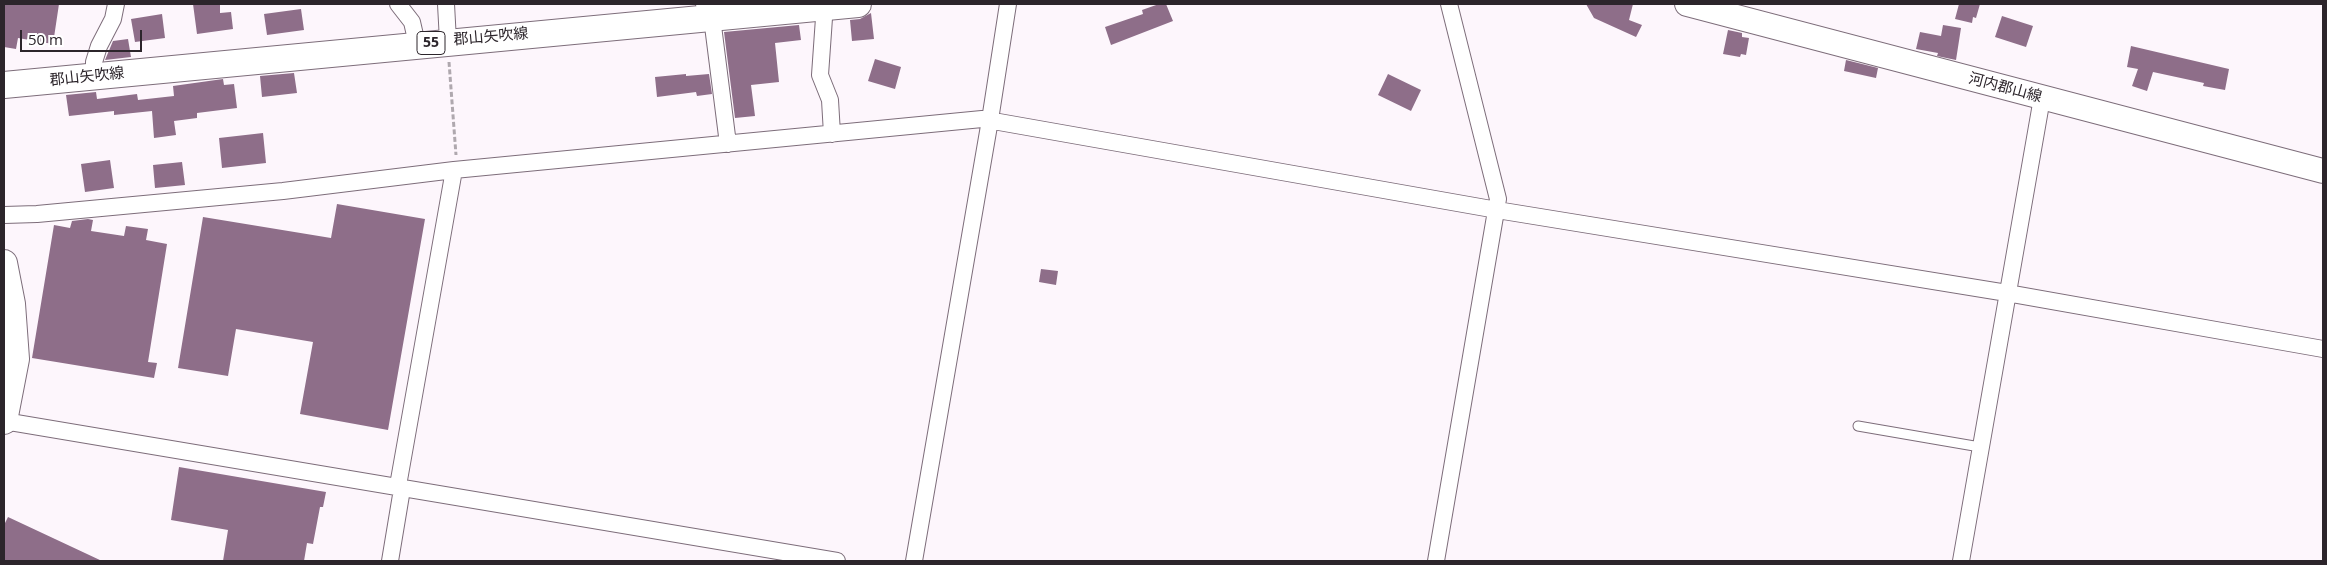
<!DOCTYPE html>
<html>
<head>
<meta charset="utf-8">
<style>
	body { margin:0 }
	#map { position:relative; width:2327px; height:565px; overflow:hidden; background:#fdf6fc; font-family:"Open Sans",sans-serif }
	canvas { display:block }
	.frame { position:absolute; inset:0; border:5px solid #2c252b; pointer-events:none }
	.scale { position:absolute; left:20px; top:30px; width:122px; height:22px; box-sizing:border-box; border:2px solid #2c252b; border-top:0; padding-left:6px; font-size:15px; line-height:18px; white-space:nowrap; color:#2c252b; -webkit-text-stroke:4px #fff; paint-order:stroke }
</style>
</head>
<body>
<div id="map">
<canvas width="2327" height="565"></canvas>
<div class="frame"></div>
<div class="scale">50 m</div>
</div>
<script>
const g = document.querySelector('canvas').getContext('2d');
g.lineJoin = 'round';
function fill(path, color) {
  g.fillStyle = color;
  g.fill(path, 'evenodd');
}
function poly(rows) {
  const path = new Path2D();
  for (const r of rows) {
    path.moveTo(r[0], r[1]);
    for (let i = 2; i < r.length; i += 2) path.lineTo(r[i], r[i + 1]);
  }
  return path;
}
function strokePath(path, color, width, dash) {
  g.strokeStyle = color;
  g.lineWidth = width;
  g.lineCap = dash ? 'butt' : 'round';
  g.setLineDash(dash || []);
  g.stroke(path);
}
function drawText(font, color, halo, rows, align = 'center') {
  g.font = font + ' "Open Sans","Noto Sans JP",sans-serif';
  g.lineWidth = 4.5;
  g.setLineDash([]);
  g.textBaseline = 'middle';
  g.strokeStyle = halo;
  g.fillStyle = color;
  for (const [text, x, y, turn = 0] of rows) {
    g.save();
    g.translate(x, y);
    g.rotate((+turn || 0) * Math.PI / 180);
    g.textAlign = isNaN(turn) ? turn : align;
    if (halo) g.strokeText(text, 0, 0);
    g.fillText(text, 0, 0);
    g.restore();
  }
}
fill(poly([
	[4,4,59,4,53,44,18,38,16,49,4,47],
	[193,4,220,4,220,13,231,12,233,29,197,34],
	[1159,4,1166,4,1173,21,1111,45,1105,27,1143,14,1142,10],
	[1586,4,1633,4,1629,20,1642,25,1636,37,1594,18],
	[1959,4,1980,4,1976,18,1973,17,1972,23,1955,19],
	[301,9,304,30,267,35,264,14],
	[871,13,874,39,852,41,850,20,860,19],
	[162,14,165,38,135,42,131,19],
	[2002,16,2033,26,2026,47,1995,37],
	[799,25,801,40,775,43,779,82,751,85,755,116,735,118,724,32],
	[1943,25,1961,28,1956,60,1937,56,1938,53,1916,49,1920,32,1941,36],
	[1728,30,1742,33,1742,37,1749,38,1746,55,1741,54,1740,57,1723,54],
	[128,39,131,57,105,60,113,41],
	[2131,46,2229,69,2225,90,2203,86,2204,83,2153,72,2147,91,2132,86,2138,69,2127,67],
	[875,59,901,67,895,89,868,81],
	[1846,60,1878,68,1876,78,1844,71],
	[294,73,297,93,262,97,260,76],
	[686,74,686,76,709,74,712,94,697,96,696,92,657,97,655,77],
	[1388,74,1421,90,1411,111,1378,95],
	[223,79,224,85,234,84,237,108,197,113,197,118,174,121,176,135,154,138,152,111,114,115,114,111,69,116,66,95,96,92,97,99,137,94,138,100,174,96,173,86],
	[263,133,266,163,222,168,219,138],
	[110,160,114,188,85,192,81,164],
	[182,162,185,185,155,188,153,165],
	[337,204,425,219,388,430,300,414,313,342,236,329,228,376,178,368,203,217,331,238],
	[88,219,93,220,91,231,124,236,126,226,148,229,146,240,167,244,148,362,157,363,154,378,32,358,54,225,70,228,72,221],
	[1041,269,1058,271,1056,285,1039,282],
	[179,467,326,492,323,507,320,507,313,544,307,543,304,561,223,561,228,530,171,520],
	[8,517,102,561,4,561,4,525]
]), '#8e6e89');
const service = poly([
	[1858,426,1980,447]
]);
const minor = poly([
	[398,4,412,22,417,44],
	[446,4,448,41],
	[704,4,712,18,728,144],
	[822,7,824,18,820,75,830,100,832,134],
	[94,77,94,62,99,46,113,19,116,4],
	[4,215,37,214,283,191,454,170,982,119,1497,210,2007,293,2323,349],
	[4,421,837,561],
	[390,561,401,495,399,480,454,170],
	[914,561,990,120,1008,4],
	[1436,561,1498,199,1449,4],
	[1961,561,2042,98]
]);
const secondary = poly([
	[1687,4,2323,171]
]);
const primary = poly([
	[4,85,858,4],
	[4,263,12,304,16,359,4,421]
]);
strokePath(service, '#7d6d7a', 11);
strokePath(minor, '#7d6d7a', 18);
strokePath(secondary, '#7d6d7a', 26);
strokePath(primary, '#7d6d7a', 28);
strokePath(poly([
	[449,62,456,155]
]), '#afa8ae', 3, [5, 2.5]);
strokePath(service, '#fff', 9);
strokePath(minor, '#fff', 16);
strokePath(secondary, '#fff', 24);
strokePath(primary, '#fff', 26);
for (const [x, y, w] of [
	[431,43,28]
]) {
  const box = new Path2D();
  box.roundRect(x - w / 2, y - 11.5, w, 23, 4);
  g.fillStyle = '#fff';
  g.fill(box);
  strokePath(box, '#2c252b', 1);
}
drawText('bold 14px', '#2c252b', null, [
	["55",431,43]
]);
drawText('15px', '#2c252b', '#fff', [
	["郡山矢吹線",491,37,-5],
	["郡山矢吹線",87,77,-6],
	["河内郡山線",2005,88,15]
]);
</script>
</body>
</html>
